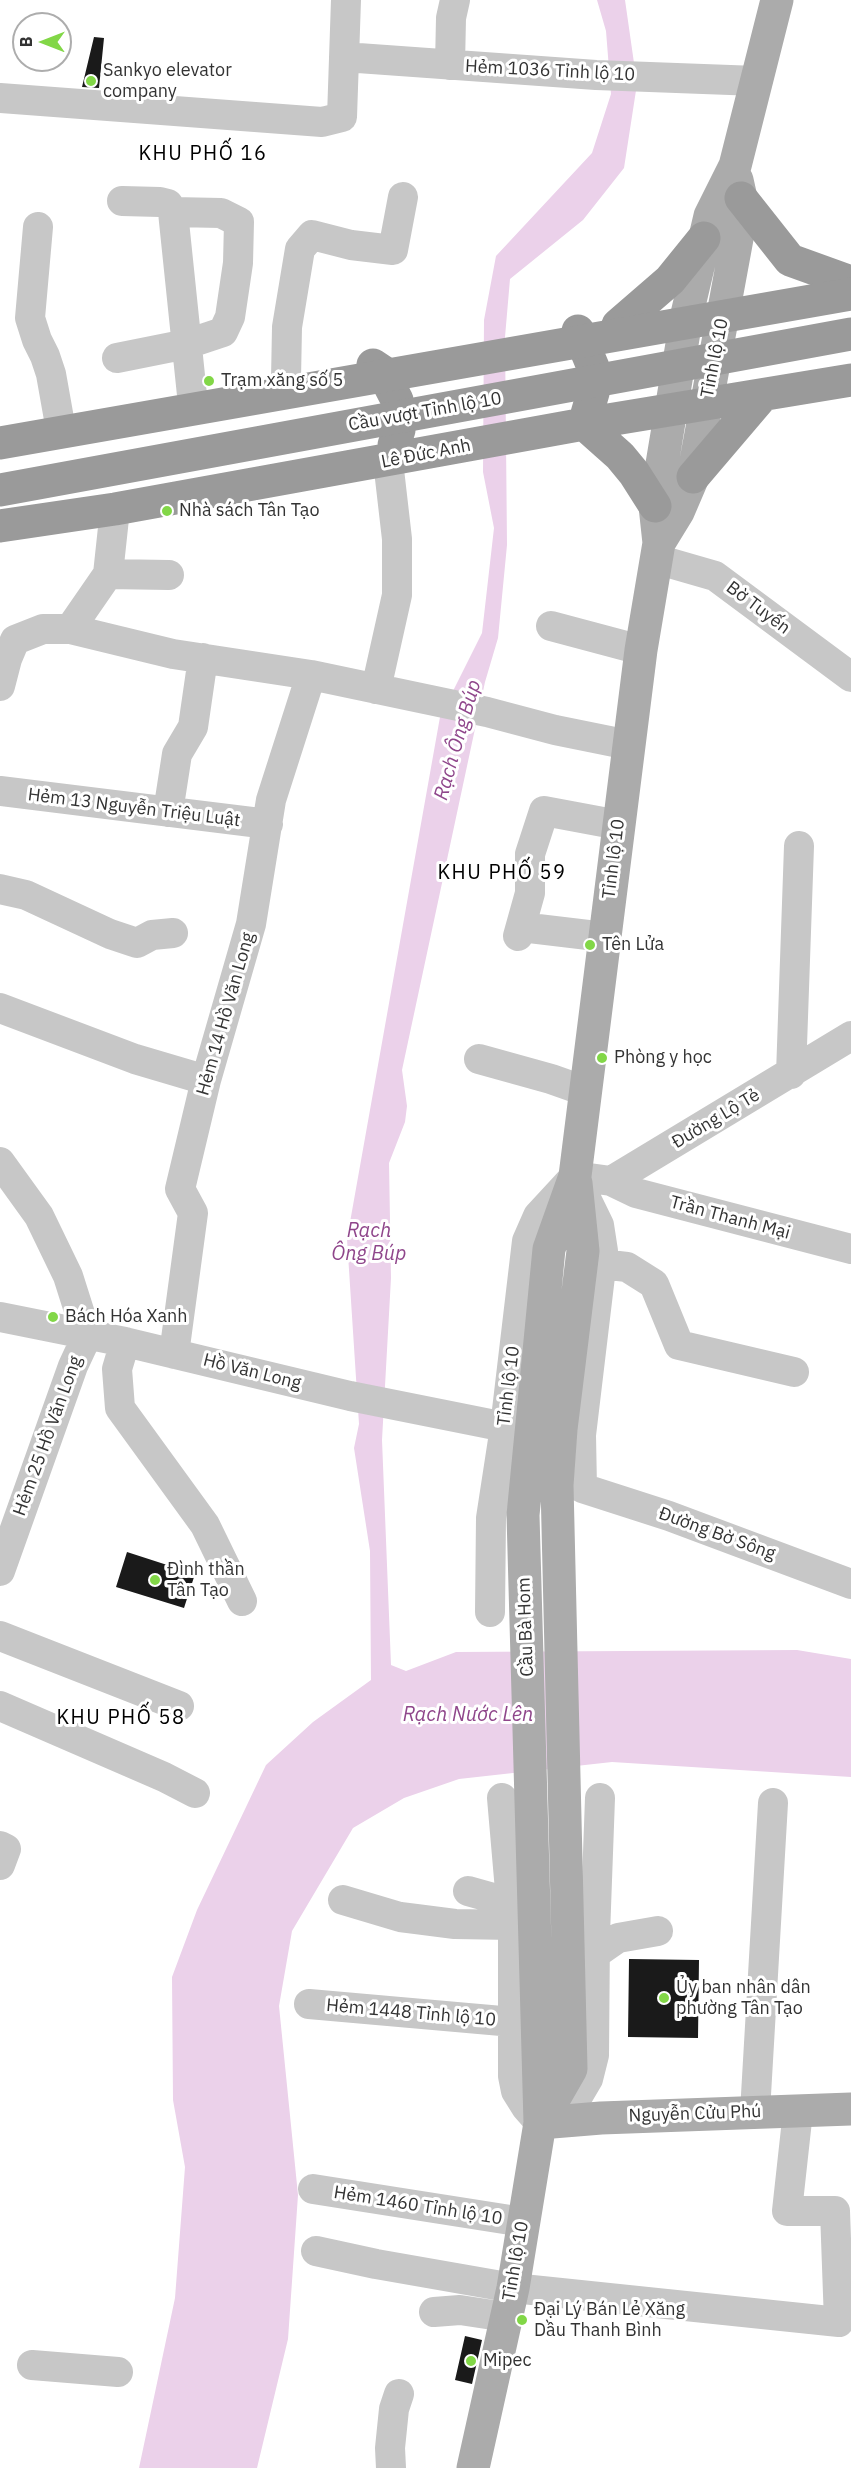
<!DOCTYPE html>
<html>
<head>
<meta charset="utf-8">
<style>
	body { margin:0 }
	#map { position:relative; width:851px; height:2468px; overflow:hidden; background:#fff; font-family:"IBM Plex Sans",sans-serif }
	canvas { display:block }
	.north { position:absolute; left:12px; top:12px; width:60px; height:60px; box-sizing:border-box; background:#fff; border:2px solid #adadad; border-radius:50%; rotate:270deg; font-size:16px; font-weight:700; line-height:24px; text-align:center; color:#333 }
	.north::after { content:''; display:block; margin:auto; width:21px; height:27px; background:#82d747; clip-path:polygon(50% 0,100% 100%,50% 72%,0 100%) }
</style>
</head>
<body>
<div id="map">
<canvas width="851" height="2468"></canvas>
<div class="north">B</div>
</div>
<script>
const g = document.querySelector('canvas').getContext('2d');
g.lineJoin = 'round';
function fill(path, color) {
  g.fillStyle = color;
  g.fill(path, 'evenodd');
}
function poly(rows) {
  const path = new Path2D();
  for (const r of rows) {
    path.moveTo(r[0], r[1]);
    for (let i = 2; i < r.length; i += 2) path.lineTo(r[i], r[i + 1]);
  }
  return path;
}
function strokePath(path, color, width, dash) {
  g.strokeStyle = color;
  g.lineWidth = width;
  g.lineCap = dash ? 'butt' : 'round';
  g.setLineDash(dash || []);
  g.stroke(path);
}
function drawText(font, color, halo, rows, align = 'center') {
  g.font = font + ' "IBM Plex Sans",sans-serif';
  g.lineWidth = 6;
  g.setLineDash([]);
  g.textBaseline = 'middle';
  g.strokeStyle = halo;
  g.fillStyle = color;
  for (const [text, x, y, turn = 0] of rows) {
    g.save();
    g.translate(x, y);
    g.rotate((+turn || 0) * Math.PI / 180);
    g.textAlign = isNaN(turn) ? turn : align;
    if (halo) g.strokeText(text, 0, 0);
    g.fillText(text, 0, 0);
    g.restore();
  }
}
fill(poly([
	[597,0,625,0,637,84,624,168,583,220,510,279,505,337,507,545,498,638,485,682,402,1070,407,1106,405,1122,389,1163,391,1278,382,1440,391,1665,406,1671,456,1652,797,1650,851,1659,851,1777,612,1762,459,1779,404,1798,353,1828,292,1931,279,2006,298,2195,288,2339,257,2468,139,2468,175,2298,185,2167,173,2100,172,1977,197,1910,266,1765,313,1722,371,1680,370,1551,354,1448,359,1424,347,1239,440,717,482,633,494,528,483,472,484,320,496,256,592,153,611,94,606,31]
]), '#ebd1ea');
fill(poly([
	[94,37,104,38,99,88,82,87],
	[127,1552,195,1574,184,1608,116,1587],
	[629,1959,699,1960,698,2038,628,2037],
	[465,2336,482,2340,472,2384,455,2380]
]), '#1a1a1a');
strokePath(poly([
	[344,57,596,75,757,81],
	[450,65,451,18,455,0],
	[0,98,322,122,342,117,346,0],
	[122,201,160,202,168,204,173,212,192,395],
	[38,227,30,318,37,340,45,356,51,374,59,419],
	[117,358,187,344,223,332,230,317,238,263,239,222,221,213,173,212],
	[286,379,287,327,300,249,312,235,351,245,393,250,403,197],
	[656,559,715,576,851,677],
	[108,574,169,575],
	[551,626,641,650],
	[70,629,173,654,311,675,487,712,555,730,629,745],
	[0,686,7,659,15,640,43,629,70,629,108,574,115,509],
	[376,689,397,595,397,539,388,461],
	[0,791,268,824],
	[168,812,177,754,193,727,203,658],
	[0,889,26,895,110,934,137,943,152,935,173,933],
	[521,927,605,937],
	[518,936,530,893,530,854,544,811,619,825],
	[0,1008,135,1059,206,1080],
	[479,1059,551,1079,585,1091],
	[791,1074,799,846],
	[0,1162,39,1216,68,1276,87,1336,73,1366,0,1571],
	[575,1176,611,1181,851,1036],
	[611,1181,636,1193,851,1249],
	[579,1184,599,1225,603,1251,581,1435,582,1488,669,1516,851,1584],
	[601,1264,627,1267,654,1284,679,1345,794,1372],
	[0,1317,125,1342,350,1396,505,1427],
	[125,1342,117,1369,120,1408,205,1525,242,1601],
	[174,1354,193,1213,180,1189,206,1080,251,924,271,800,311,675],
	[490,1612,491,1518,505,1427,527,1241,538,1216,575,1176],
	[0,1636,179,1706],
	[0,1706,164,1777,195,1793],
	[502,1798,513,1925,513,2076,516,2091,526,2107,540,2123,563,2111,578,2096,588,2079,594,2055,595,1935,600,1798],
	[0,1846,6,1849,0,1865],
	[468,1891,493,1898,511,1899],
	[343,1900,400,1917,416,1919,455,1924,513,1925],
	[595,1954,618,1938,658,1931],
	[309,2004,513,2022],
	[755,2112,773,1803],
	[313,2189,523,2222],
	[316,2251,376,2264,513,2288,839,2322,835,2211,787,2211,798,2111],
	[434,2312,460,2310,506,2317],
	[32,2365,118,2372],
	[391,2468,390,2448,394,2409,399,2394]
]), '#c7c7c7', 30);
strokePath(poly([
	[659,543,678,512,693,477,741,217,741,198,737,180],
	[540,2123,571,2069,557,1485,561,1429,583,1251,576,1183],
	[540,2123,601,2118,851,2109],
	[473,2468,513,2288,540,2123,523,1515,549,1249,575,1176,641,650,659,543,655,506,687,314,710,216,735,166,777,0]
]), '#ababab', 33);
strokePath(poly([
	[741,198,790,260,851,282],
	[618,325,670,280,704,238],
	[578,331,593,367,594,379,593,393,584,424,620,456,634,473,655,506],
	[373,365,382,371,397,400,399,430,394,445],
	[693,477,762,396],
	[0,526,115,509,584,424,851,380]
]), '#9a9a9a', 33);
strokePath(poly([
	[0,443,851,294],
	[0,490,851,334]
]), '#9a9a9a', 33);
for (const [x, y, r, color] of [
	[91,81,6,"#82d747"],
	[209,381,6,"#82d747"],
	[167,511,6,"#82d747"],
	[590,945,6,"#82d747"],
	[602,1058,6,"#82d747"],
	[53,1317,6,"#82d747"],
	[155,1580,6,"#82d747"],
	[664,1998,6,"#82d747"],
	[522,2320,6,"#82d747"],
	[471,2361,6,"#82d747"]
]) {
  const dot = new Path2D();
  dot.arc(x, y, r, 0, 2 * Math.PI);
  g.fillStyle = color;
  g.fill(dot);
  strokePath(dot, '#fff', 2);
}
drawText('18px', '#333', '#fff', [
	["Sankyo elevator",103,71],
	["company",103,92],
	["Trạm xăng số 5",221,381],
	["Nhà sách Tân Tạo",179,511],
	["Tên Lửa",602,945],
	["Phòng y học",614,1058],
	["Bách Hóa Xanh",65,1317],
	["Đình thần",167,1570],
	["Tân Tạo",167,1591],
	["Ủy ban nhân dân",676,1988],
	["phường Tân Tạo",676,2009],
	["Đại Lý Bán Lẻ Xăng",534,2310],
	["Dầu Thanh Bình",534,2331],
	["Mipec",483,2361]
], 'left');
drawText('18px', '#333', '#fff', [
	["Hẻm 1036 Tỉnh lộ 10",550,71,3],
	["Tỉnh lộ 10",715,358,-79],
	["Cầu vượt Tỉnh lộ 10",425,412,-10],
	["Lê Đức Anh",426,454,-11],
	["Bờ Tuyến",758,608,37],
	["Hẻm 13 Nguyễn Triệu Luật",134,808,7],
	["Tỉnh lộ 10",614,859,-83],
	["Hẻm 14 Hồ Văn Long",226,1014,-74],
	["Đường Lộ Tẻ",716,1119,-31],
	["Trần Thanh Mại",730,1218,15],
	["Hồ Văn Long",252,1372,14],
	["Tỉnh lộ 10",509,1386,-83],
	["Hẻm 25 Hồ Văn Long",48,1436,-70],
	["Đường Bờ Sông",717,1534,20],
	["Cầu Bà Hom",526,1627,-92],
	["Hẻm 1448 Tỉnh lộ 10",411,2013,5],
	["Nguyễn Cửu Phú",695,2114,-2],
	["Hẻm 1460 Tỉnh lộ 10",418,2206,9],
	["Tỉnh lộ 10",516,2261,-80]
]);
g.letterSpacing = '1.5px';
drawText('20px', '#000', '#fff', [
	["KHU PHỐ 16",203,154],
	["KHU PHỐ 59",502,873],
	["KHU PHỐ 58",121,1718]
]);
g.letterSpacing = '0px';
drawText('italic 20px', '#8f468b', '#fff', [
	["Rạch Ông Búp",458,740,-74],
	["Rạch",369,1231],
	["Ông Búp",369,1254],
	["Rạch Nước Lên",468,1715]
]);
</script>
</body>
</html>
